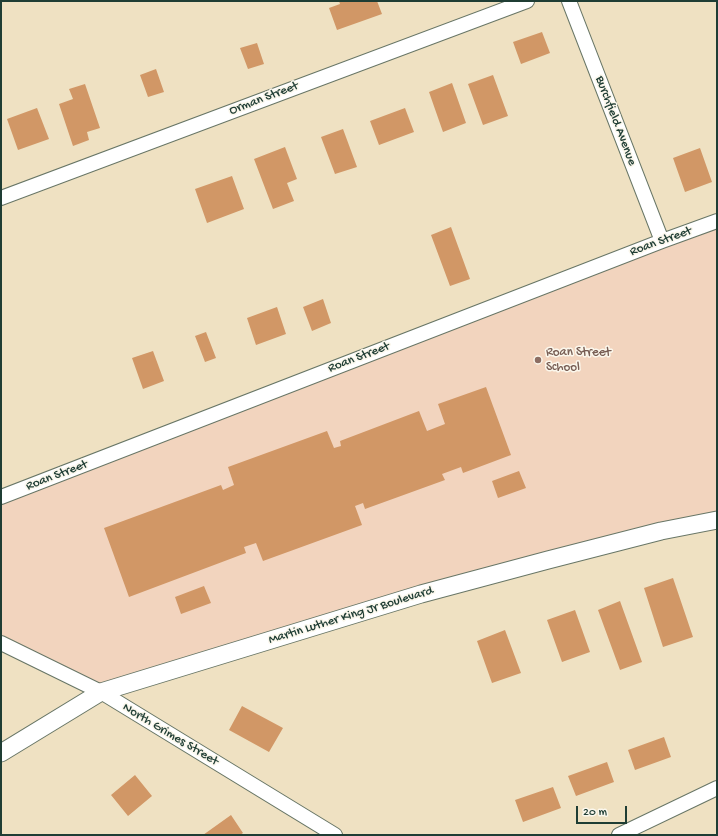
<!DOCTYPE html>
<html>
<head>
<meta charset="utf-8">
<style>
	body { margin:0 }
	#map { position:relative; width:718px; height:836px; overflow:hidden; background:#efe1c2; font-family:"Gochi Hand",sans-serif }
	canvas { display:block }
	.frame { position:absolute; inset:0; border:2px solid #1f3d34; pointer-events:none }
	.scale { position:absolute; left:576px; top:806px; width:51px; height:18px; box-sizing:border-box; border:2px solid #1f3d34; border-top:0; padding-left:5px; font-size:12px; line-height:14px; white-space:nowrap; color:#1f3d34; -webkit-text-stroke:3px #fbf7ec; paint-order:stroke }
</style>
</head>
<body>
<div id="map">
<canvas width="718" height="836"></canvas>
<div class="frame"></div>
<div class="scale">20 m</div>
</div>
<script>
const g = document.querySelector('canvas').getContext('2d');
g.lineJoin = 'round';
function fill(path, color) {
  g.fillStyle = color;
  g.fill(path, 'evenodd');
}
function poly(rows) {
  const path = new Path2D();
  for (const r of rows) {
    path.moveTo(r[0], r[1]);
    for (let i = 2; i < r.length; i += 2) path.lineTo(r[i], r[i + 1]);
  }
  return path;
}
function strokePath(path, color, width, dash) {
  g.strokeStyle = color;
  g.lineWidth = width;
  g.lineCap = dash ? 'butt' : 'round';
  g.setLineDash(dash || []);
  g.stroke(path);
}
function drawText(font, color, halo, rows, align = 'center') {
  g.font = font + ' "Gochi Hand",sans-serif';
  g.lineWidth = 3;
  g.setLineDash([]);
  g.textBaseline = 'middle';
  g.strokeStyle = halo;
  g.fillStyle = color;
  for (const [text, x, y, turn = 0] of rows) {
    g.save();
    g.translate(x, y);
    g.rotate((+turn || 0) * Math.PI / 180);
    g.textAlign = isNaN(turn) ? turn : align;
    if (halo) g.strokeText(text, 0, 0);
    g.fillText(text, 0, 0);
    g.restore();
  }
}
fill(poly([
	[717,223,717,520,101,692,1,646,1,498]
]), '#f2d4be');
fill(poly([
	[339,1,377,1,382,14,337,30,329,8,340,4],
	[542,32,550,53,521,64,513,42],
	[257,43,264,64,248,69,240,48],
	[156,69,164,92,148,97,140,75],
	[493,75,508,116,483,125,468,84],
	[452,83,466,123,443,132,429,92],
	[85,84,100,128,87,132,89,140,73,146,59,104,73,99,69,89],
	[37,108,49,139,18,150,7,119],
	[405,108,414,132,379,145,370,121],
	[343,129,357,167,335,174,321,137],
	[285,147,297,179,287,183,294,201,273,209,254,159],
	[700,148,712,182,685,192,673,158],
	[232,176,244,209,207,223,195,189],
	[451,227,470,279,450,286,431,235],
	[323,299,331,323,312,331,303,307],
	[277,307,286,334,256,345,247,318],
	[206,332,216,358,205,362,195,336],
	[153,351,164,381,143,389,132,358],
	[486,387,511,455,463,473,461,467,442,474,445,480,365,509,363,503,355,506,362,525,263,561,256,543,244,547,246,553,129,597,104,528,221,485,223,490,234,485,228,467,327,431,334,448,341,446,340,441,419,411,427,431,445,424,438,404],
	[519,471,526,488,498,498,492,481],
	[673,578,693,637,663,647,644,588],
	[204,586,211,603,181,614,175,597],
	[620,601,642,662,620,670,598,610],
	[575,610,590,652,562,662,547,620],
	[505,630,521,673,492,683,477,641],
	[242,706,283,728,269,752,229,730],
	[664,737,671,757,635,770,628,750],
	[607,762,614,782,576,796,568,776],
	[135,775,152,796,128,816,111,795],
	[553,787,561,808,523,822,515,800],
	[231,815,243,833,240,835,203,835]
]), '#d19766');
const minor = poly([
	[569,1,662,241],
	[1,198,527,1],
	[1,497,662,241,717,221],
	[1,643,101,692,335,835],
	[619,835,717,788]
]);
const tertiary = poly([
	[1,753,101,692,421,594,548,560,661,531,717,520]
]);
strokePath(minor, '#687666', 16);
strokePath(tertiary, '#687666', 19);
strokePath(minor, '#fff', 14);
strokePath(tertiary, '#fff', 17);
for (const [x, y, r, color] of [
	[538,360,4,"#8d6e63"]
]) {
  const dot = new Path2D();
  dot.arc(x, y, r, 0, 2 * Math.PI);
  g.fillStyle = color;
  g.fill(dot);
  strokePath(dot, '#fbf7ec', 1.5);
}
drawText('13px', '#1f3d34', '#fbf7ec', [
	["Orman Street",264,99,-21],
	["Burchfield Avenue",615,121,69],
	["Roan Street",661,242,-20],
	["Roan Street",359,358,-21],
	["Roan Street",57,476,-21],
	["Martin Luther King Jr Boulevard",351,616,-17],
	["North Grimes Street",170,735,31]
]);
drawText('13px', '#785e54', '#fbf7ec', [
	["Roan Street",546,353],
	["School",546,368]
], 'left');
</script>
</body>
</html>
